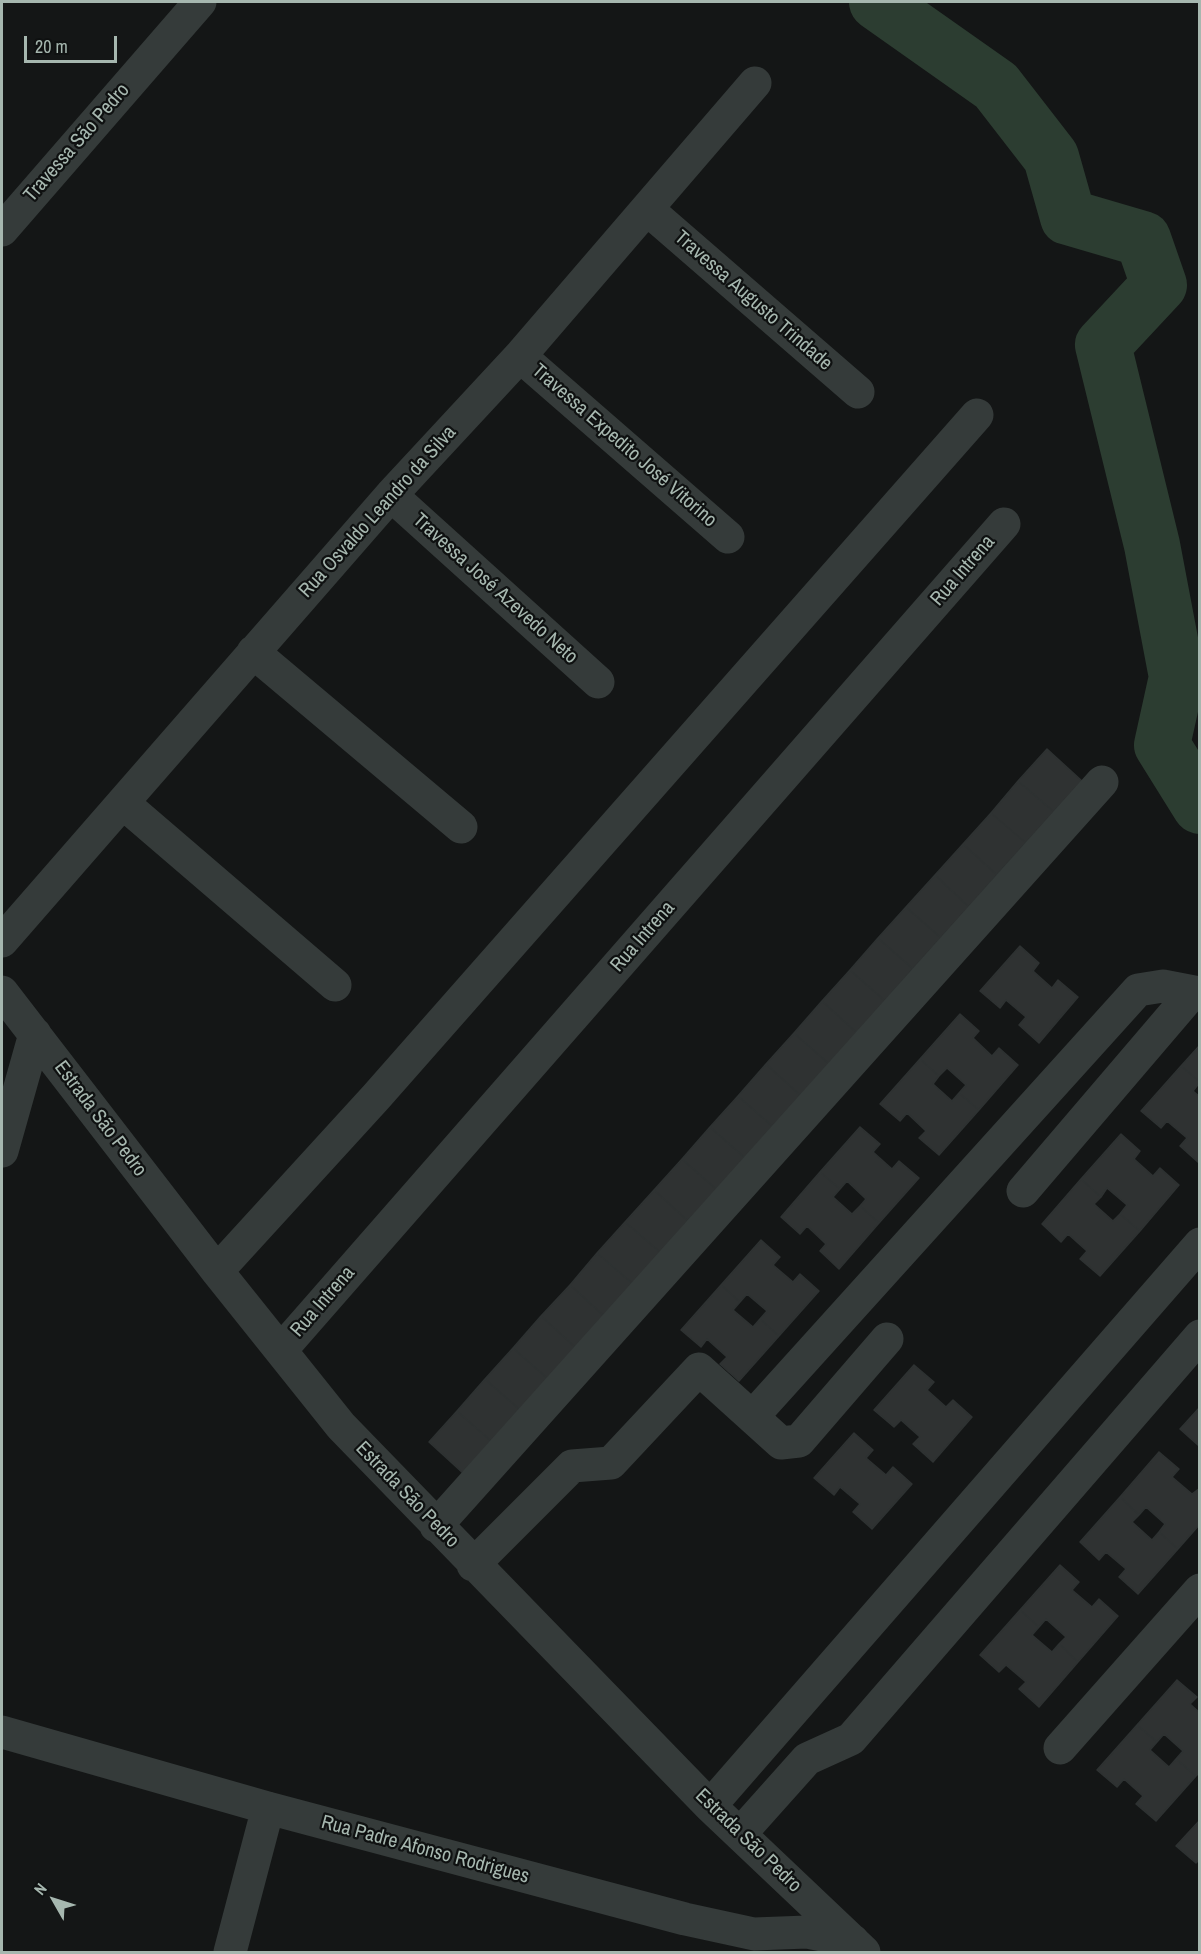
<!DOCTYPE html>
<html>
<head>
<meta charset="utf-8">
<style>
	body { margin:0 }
	#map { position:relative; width:1201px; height:1954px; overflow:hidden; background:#141616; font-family:"Archivo Narrow",sans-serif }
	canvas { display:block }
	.frame { position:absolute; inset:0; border:3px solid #a6b7af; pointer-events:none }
	.north { position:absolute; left:24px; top:1870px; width:60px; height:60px; -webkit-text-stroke:4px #0f1111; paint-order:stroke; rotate:309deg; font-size:16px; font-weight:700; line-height:24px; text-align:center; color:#a6b7af }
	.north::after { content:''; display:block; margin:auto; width:21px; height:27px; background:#a6b7af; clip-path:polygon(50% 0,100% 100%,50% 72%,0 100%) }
	.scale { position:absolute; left:24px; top:36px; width:93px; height:27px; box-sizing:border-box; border:3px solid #a6b7af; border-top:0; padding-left:8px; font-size:18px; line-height:21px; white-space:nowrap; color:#a6b7af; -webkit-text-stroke:4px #0f1111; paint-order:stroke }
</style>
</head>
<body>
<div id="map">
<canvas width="1201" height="1954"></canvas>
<div class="frame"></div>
<div class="north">N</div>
<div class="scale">20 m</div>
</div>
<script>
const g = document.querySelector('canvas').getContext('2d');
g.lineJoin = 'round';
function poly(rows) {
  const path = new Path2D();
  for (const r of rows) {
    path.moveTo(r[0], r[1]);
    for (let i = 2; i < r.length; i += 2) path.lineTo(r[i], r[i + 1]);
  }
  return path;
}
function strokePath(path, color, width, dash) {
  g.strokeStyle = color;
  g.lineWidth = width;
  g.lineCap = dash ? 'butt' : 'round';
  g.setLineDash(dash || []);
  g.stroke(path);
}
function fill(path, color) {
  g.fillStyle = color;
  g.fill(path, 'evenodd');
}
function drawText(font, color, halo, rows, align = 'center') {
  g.font = font + ' "Archivo Narrow",sans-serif';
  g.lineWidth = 4.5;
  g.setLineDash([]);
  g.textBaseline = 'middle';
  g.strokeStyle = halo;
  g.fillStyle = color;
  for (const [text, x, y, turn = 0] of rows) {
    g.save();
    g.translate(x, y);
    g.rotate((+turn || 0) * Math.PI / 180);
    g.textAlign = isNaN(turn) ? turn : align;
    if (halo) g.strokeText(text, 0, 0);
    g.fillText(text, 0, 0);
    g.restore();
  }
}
strokePath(poly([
	[877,2,996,86,1051,157,1068,217,1143,239,1159,285,1103,345,1152,545,1177,677,1162,745,1200,806]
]), '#2c3d31', 56);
const building = poly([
	[1047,749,1082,781,1054,812,1018,781,1047,749],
	[1018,781,1054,812,1026,843,991,813,1018,781],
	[991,813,1026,843,997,875,963,844,991,813],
	[963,844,997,875,969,907,935,875,963,844],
	[935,875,969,907,941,938,906,907,935,875],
	[906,907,941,938,913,969,878,938,906,907],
	[878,938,913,969,885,1001,850,970,878,938],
	[1020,946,1039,963,1033,971,1052,988,1058,980,1078,997,1039,1043,1019,1025,1026,1017,1006,1000,1000,1008,980,991,1020,946],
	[850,970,885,1001,857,1033,822,1001,850,970],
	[822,1001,857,1033,829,1064,794,1033,822,1001],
	[960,1014,979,1031,973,1038,992,1056,999,1048,1018,1065,979,1110,959,1093,966,1085,947,1068,939,1076,920,1059,960,1014],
	[794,1033,829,1064,801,1096,766,1064,794,1033],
	[1200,1045,1200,1082,1181,1066,1200,1045],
	[920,1059,939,1076,933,1084,952,1101,959,1093,979,1110,939,1155,919,1138,926,1131,907,1113,900,1121,880,1104,920,1059],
	[766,1064,801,1096,773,1127,738,1096,766,1064],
	[1181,1066,1200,1082,1193,1091,1200,1097,1199,1163,1180,1146,1187,1138,1167,1121,1161,1128,1141,1111,1181,1066],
	[738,1096,773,1127,745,1158,710,1127,738,1096],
	[710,1127,745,1158,717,1190,682,1159,710,1127],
	[860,1127,880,1144,873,1152,892,1169,899,1161,919,1178,879,1223,860,1206,866,1199,847,1181,840,1189,820,1172,860,1127],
	[1121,1134,1140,1151,1134,1159,1153,1176,1160,1168,1179,1185,1140,1231,1120,1214,1127,1205,1107,1188,1101,1197,1081,1179,1121,1134],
	[682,1159,717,1190,688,1221,654,1190,682,1159],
	[820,1172,840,1189,833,1197,852,1214,860,1206,879,1223,839,1269,820,1251,826,1244,807,1226,800,1234,781,1217,820,1172],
	[1081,1179,1101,1197,1094,1204,1113,1221,1120,1214,1140,1231,1100,1276,1080,1259,1087,1251,1068,1234,1061,1242,1042,1224,1081,1179],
	[654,1190,688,1221,661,1253,625,1222,654,1190],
	[625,1222,661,1253,633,1284,597,1253,625,1222],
	[761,1240,780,1257,773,1265,793,1282,800,1274,819,1291,779,1336,760,1319,767,1311,747,1294,740,1302,721,1285,761,1240],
	[597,1253,633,1284,604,1316,570,1285,597,1253],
	[570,1285,604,1316,576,1348,541,1316,570,1285],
	[721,1285,740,1302,733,1310,753,1327,760,1319,779,1336,739,1381,720,1364,727,1357,707,1339,701,1347,681,1330,721,1285],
	[541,1316,576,1348,548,1379,513,1348,541,1316],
	[513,1348,548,1379,520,1410,485,1379,513,1348],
	[914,1365,934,1382,927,1390,946,1407,953,1400,972,1417,933,1462,913,1444,920,1437,901,1420,894,1427,874,1410,914,1365],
	[485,1379,520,1410,492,1442,457,1411,485,1379],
	[1200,1407,1200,1446,1199,1446,1180,1429,1200,1407],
	[457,1411,492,1442,464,1474,429,1442,457,1411],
	[854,1433,873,1450,866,1458,886,1475,893,1467,912,1484,872,1529,853,1512,860,1504,840,1487,834,1495,814,1478,854,1433],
	[1159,1452,1179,1469,1172,1477,1192,1494,1200,1488,1200,1524,1178,1549,1159,1532,1165,1524,1146,1507,1139,1515,1120,1497,1159,1452],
	[1120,1497,1139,1515,1132,1522,1152,1540,1159,1532,1178,1549,1138,1594,1119,1577,1126,1569,1106,1552,1099,1560,1080,1542,1120,1497],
	[1060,1565,1079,1582,1072,1590,1092,1607,1099,1599,1118,1616,1078,1662,1059,1644,1066,1637,1046,1619,1039,1627,1020,1610,1060,1565],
	[1020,1610,1039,1627,1032,1635,1052,1652,1059,1644,1078,1662,1039,1707,1019,1689,1026,1682,1006,1665,999,1672,980,1655,1020,1610],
	[1177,1680,1197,1697,1190,1704,1200,1713,1200,1772,1196,1776,1176,1759,1183,1751,1164,1734,1157,1742,1137,1725,1177,1680],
	[1137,1725,1157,1742,1150,1750,1169,1767,1176,1759,1196,1776,1156,1821,1136,1804,1143,1796,1124,1779,1117,1787,1097,1770,1137,1725],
	[1200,1820,1200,1859,1196,1863,1176,1846,1200,1820]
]);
fill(building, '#2f3232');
strokePath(building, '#2e3232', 1.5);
strokePath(poly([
	[647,209,858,392],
	[2,230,200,2],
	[520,356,728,537],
	[391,495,598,682],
	[253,652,461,827],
	[123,803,335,985],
	[2,941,391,495,520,356,755,83],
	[2,992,217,1271,341,1426,710,1806,864,1952],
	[2,1151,35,1034],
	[1023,1191,1193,992],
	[217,1271,376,1097,977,415],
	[282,1349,1004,524],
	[753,1416,1138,990,1163,986,1200,993],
	[436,1526,1102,782],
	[473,1565,572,1466,611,1463,699,1369,781,1443,799,1441,887,1339],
	[2,1732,268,1808,685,1919,754,1934,807,1932,853,1941],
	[1060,1748,1200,1590],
	[710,1806,1200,1244],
	[740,1834,807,1759,851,1739,1200,1336],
	[230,1952,268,1808]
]), '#353b3a', 33);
drawText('20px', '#a6b7af', '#0f1111', [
	["Travessa São Pedro",77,143,-49],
	["Travessa Augusto Trindade",753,301,41],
	["Travessa Expedito José Vitorino",624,446,41],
	["Rua Osvaldo Leandro da Silva",378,512,-48],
	["Rua Intrena",963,571,-49],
	["Travessa José Azevedo Neto",495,589,42],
	["Rua Intrena",643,937,-49],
	["Estrada São Pedro",100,1119,53],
	["Rua Intrena",323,1302,-49],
	["Estrada São Pedro",407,1495,46],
	["Estrada São Pedro",748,1841,44],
	["Rua Padre Afonso Rodrigues",425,1850,15]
]);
</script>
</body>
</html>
